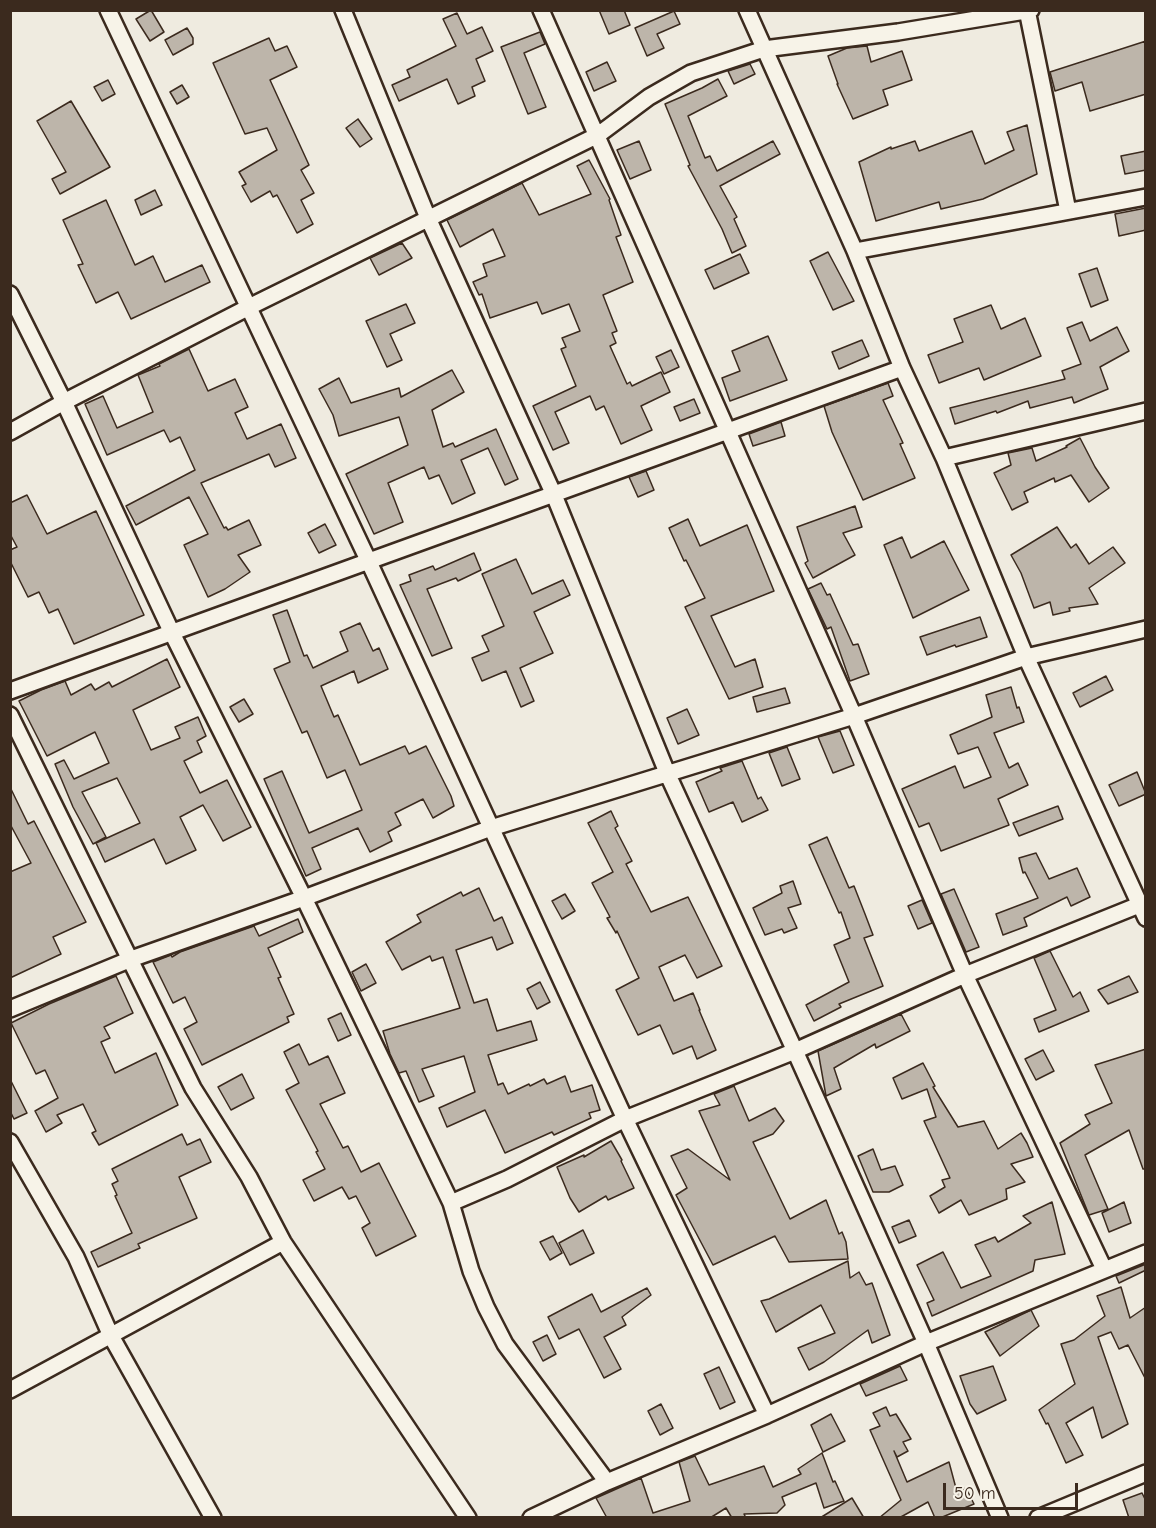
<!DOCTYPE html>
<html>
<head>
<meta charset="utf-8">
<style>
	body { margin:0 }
	#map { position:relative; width:1156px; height:1528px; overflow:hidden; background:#efebe0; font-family:"Comic Neue",sans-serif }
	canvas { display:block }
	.frame { position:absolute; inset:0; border:12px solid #3b2a1e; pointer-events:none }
	.scale { position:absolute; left:943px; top:1483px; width:135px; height:27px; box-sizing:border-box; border:3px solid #3b2a1e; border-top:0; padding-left:8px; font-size:18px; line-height:21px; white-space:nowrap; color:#3b2a1e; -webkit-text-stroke:4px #f7f3e8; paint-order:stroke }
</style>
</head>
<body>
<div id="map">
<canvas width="1156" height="1528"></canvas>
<div class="frame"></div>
<div class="scale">50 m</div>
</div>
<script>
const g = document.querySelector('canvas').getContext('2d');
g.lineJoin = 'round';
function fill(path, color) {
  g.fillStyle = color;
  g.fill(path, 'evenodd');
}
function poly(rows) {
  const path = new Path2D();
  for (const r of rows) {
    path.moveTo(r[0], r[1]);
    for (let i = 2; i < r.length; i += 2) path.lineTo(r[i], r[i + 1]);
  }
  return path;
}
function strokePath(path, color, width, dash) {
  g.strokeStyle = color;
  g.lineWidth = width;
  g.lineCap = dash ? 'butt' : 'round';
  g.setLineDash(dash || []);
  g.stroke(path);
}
const building = poly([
	[151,10,164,32,150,41,136,19,151,10],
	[599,10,624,10,630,25,609,34,599,10],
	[674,11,680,24,657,34,664,48,647,56,635,28,674,11],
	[457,13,467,34,482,27,493,51,476,59,485,81,472,87,475,96,458,104,447,79,399,101,392,85,410,77,407,70,456,46,443,19,457,13],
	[187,28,193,38,193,44,173,55,165,40,187,28],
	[540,32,545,44,524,53,546,107,528,114,501,47,540,32],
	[269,38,275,51,287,46,297,67,270,80,309,165,301,170,314,193,301,200,313,224,297,233,277,195,273,197,270,191,251,202,242,186,246,184,239,172,277,150,267,128,245,134,213,63,269,38],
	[1146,41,1146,94,1090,111,1082,82,1055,91,1050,72,1146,41],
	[867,46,871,62,902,51,912,80,883,90,888,105,853,119,837,84,838,84,828,56,847,48,867,46],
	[607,62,616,81,594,91,586,72,607,62],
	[750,64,755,74,734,84,728,71,750,64],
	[718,79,727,96,688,116,705,158,710,156,717,171,773,141,780,154,720,186,737,217,734,219,746,246,732,253,722,229,688,166,690,165,665,104,702,88,718,79],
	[108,80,115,94,102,101,94,87,108,80],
	[182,85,189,97,177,104,170,92,182,85],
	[71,101,110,167,60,194,52,179,66,172,37,121,71,101],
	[358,119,372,139,360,147,346,128,358,119],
	[1027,125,1037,174,983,199,941,209,939,202,876,221,859,162,891,147,891,149,915,141,919,151,972,131,985,164,1014,150,1007,132,1027,125],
	[639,141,651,170,630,179,617,150,639,141],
	[1146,151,1146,170,1125,174,1121,156,1146,151],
	[589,160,610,199,609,200,621,235,616,237,633,282,603,295,617,331,612,333,616,343,610,346,627,384,630,382,632,386,661,372,670,392,641,406,652,430,621,444,604,406,596,410,590,396,555,412,569,443,553,450,533,406,576,386,561,349,566,347,562,338,580,331,569,304,542,314,537,302,490,318,482,294,479,295,473,282,487,276,483,264,505,256,493,229,460,247,447,220,522,183,539,215,591,194,577,166,589,160],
	[155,190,162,205,141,215,135,200,155,190],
	[106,200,135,265,153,256,165,282,202,265,210,282,131,319,118,292,96,303,78,265,83,264,63,220,106,200],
	[1146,208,1146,230,1119,236,1115,214,1146,208],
	[402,243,412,258,379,275,370,258,402,243],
	[828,252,854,301,833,310,810,261,828,252],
	[740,254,749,273,714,289,705,270,740,254],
	[1097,268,1108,300,1091,307,1079,274,1097,268],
	[406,304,415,323,390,334,402,360,387,367,366,321,406,304],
	[991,305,1001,329,1025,318,1041,356,984,380,979,368,939,383,928,355,963,342,954,319,991,305],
	[1082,322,1090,341,1117,327,1129,351,1100,367,1108,389,1074,403,1072,397,1030,408,1028,401,997,413,996,411,955,424,950,408,1065,379,1062,371,1081,364,1067,328,1082,322],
	[768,336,787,380,730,401,722,378,740,371,732,351,768,336],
	[862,340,869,356,839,369,832,352,862,340],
	[189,349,208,391,235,379,248,407,235,413,247,439,281,424,296,458,275,467,269,454,201,483,224,528,226,527,228,530,249,520,261,545,238,555,250,572,225,589,208,597,184,545,208,534,189,497,136,525,126,506,195,470,180,437,170,442,164,430,107,455,85,404,103,396,117,428,153,412,138,375,160,366,159,364,189,349],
	[671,350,679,367,664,374,656,357,671,350],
	[452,370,464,392,432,410,443,447,453,443,455,447,496,429,518,479,505,485,488,448,461,460,475,493,452,504,439,475,429,479,424,467,388,483,403,522,374,534,346,474,408,445,399,417,339,436,333,415,319,389,339,378,351,403,399,388,401,397,452,370],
	[888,383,893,396,883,400,903,443,900,444,915,478,863,500,832,432,824,406,888,383],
	[694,399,700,413,680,421,674,407,694,399],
	[781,422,785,436,753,446,749,434,781,422],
	[1080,438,1095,467,1109,488,1089,502,1071,475,1055,482,1054,478,1024,492,1028,502,1012,510,994,473,1011,465,1008,453,1032,448,1036,461,1067,447,1066,446,1080,438],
	[646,471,654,490,638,497,629,477,646,471],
	[27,495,47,534,96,511,144,615,74,644,58,609,49,613,39,592,28,597,10,561,10,550,17,547,10,534,10,503,27,495],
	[855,506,862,527,843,533,855,555,813,578,805,563,808,561,797,527,855,506],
	[688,519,700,546,747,525,774,591,711,616,735,667,755,659,763,687,729,699,685,607,705,598,686,560,684,561,669,528,688,519],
	[325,524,336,545,319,553,308,533,325,524],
	[1057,527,1071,548,1076,544,1089,564,1113,547,1125,563,1089,588,1098,604,1069,608,1070,611,1053,615,1050,602,1034,608,1021,573,1011,555,1057,527],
	[902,537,911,558,944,541,969,590,913,618,884,545,902,537],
	[474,553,481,570,458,581,456,578,427,589,452,648,432,656,400,585,411,581,409,575,433,566,435,570,474,553],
	[516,559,532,594,563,580,570,595,534,612,553,653,520,668,534,701,521,707,506,671,482,681,472,658,489,651,482,636,504,626,482,574,516,559],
	[821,583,827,595,830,594,853,645,858,644,869,674,850,681,831,627,827,629,808,589,821,583],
	[287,610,304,656,307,655,313,668,348,651,340,632,360,623,373,651,379,648,388,669,358,683,354,671,321,686,334,717,338,715,360,765,405,746,409,754,426,746,451,796,454,806,433,818,423,799,395,813,401,825,388,832,392,841,370,852,358,828,312,848,321,869,306,876,264,779,282,771,309,833,362,810,345,770,327,778,307,731,302,733,274,669,290,662,273,615,287,610],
	[980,617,987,637,956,647,955,645,927,655,920,637,980,617],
	[167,659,180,687,133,710,151,750,180,738,175,727,198,717,206,736,197,741,202,752,184,761,200,793,227,780,251,827,223,841,203,805,180,817,196,850,166,864,154,839,105,862,96,843,140,823,117,778,82,792,106,837,93,844,73,807,55,764,64,760,74,779,109,763,95,732,47,756,19,701,41,690,65,681,71,695,91,684,95,690,109,682,112,687,167,659],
	[1106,676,1113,690,1080,707,1073,693,1106,676],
	[1011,687,1017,708,1019,707,1024,722,994,733,1009,768,1018,763,1028,785,998,799,1009,825,941,851,929,823,919,827,902,789,955,766,964,788,991,777,978,747,958,754,950,735,992,717,986,695,1011,687],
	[785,688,790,703,757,712,753,697,785,688],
	[244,699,253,714,239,722,230,707,244,699],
	[687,709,699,735,678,744,667,718,687,709],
	[840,731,854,765,833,773,818,737,840,731],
	[787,747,800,779,782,786,769,753,787,747],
	[742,761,758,799,761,797,768,810,742,822,733,802,709,812,696,782,722,771,720,768,742,761],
	[1137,772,1146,794,1119,806,1109,785,1137,772],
	[10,787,28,824,34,821,86,922,53,937,61,954,10,978,10,872,31,863,10,824,10,787],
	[1058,806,1063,819,1019,836,1013,823,1058,806],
	[611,811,618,826,615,828,632,861,626,864,651,912,688,897,722,966,697,978,685,955,659,967,674,1001,693,993,700,1010,699,1010,716,1050,697,1059,692,1046,673,1054,660,1025,638,1035,616,990,639,978,617,931,616,933,607,918,610,917,592,883,613,872,588,823,611,811],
	[827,837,849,888,854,886,865,914,873,935,864,938,883,986,839,1004,841,1007,814,1021,806,1005,849,982,834,945,850,938,841,912,839,913,809,845,827,837],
	[1036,853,1049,879,1077,868,1090,897,1071,906,1067,897,1024,918,1027,926,1003,935,996,914,1038,898,1025,872,1023,873,1019,858,1036,853],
	[793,881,801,904,788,908,797,928,784,933,782,929,765,935,753,908,782,893,780,886,793,881],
	[479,888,494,921,502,917,513,943,497,950,492,937,456,950,474,1003,487,999,497,1031,531,1021,537,1040,488,1055,498,1085,503,1083,508,1094,529,1084,530,1086,544,1079,547,1084,565,1076,571,1092,592,1085,600,1110,589,1113,591,1118,554,1135,552,1132,505,1153,485,1110,447,1127,439,1108,475,1092,464,1056,422,1069,434,1096,419,1102,406,1071,399,1073,390,1054,383,1031,460,1008,443,957,432,961,430,956,402,970,386,942,421,922,417,915,461,892,463,896,479,888],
	[954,889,979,947,966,952,941,894,954,889],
	[565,894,575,911,562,919,552,901,565,894],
	[922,900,932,923,918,929,908,906,922,900],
	[298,919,303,932,268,948,281,977,278,978,294,1014,287,1017,289,1022,202,1065,184,1029,197,1022,185,997,173,1003,153,962,171,955,172,957,180,952,254,926,259,936,298,919],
	[1050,951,1073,997,1080,992,1089,1011,1039,1032,1034,1019,1056,1010,1034,958,1050,951],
	[366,964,376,983,361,991,352,972,366,964],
	[116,976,133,1013,104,1027,110,1038,101,1042,115,1073,156,1053,178,1105,99,1145,92,1133,96,1131,83,1104,57,1115,62,1123,46,1132,35,1111,58,1098,45,1070,36,1074,11,1023,49,1004,116,976],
	[1129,976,1138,992,1108,1004,1098,990,1129,976],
	[540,982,550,1002,537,1009,527,989,540,982],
	[341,1013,351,1035,338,1041,328,1019,341,1013],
	[901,1014,910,1031,876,1048,875,1044,834,1068,841,1089,826,1096,818,1051,901,1014],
	[299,1044,309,1065,328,1056,345,1093,320,1104,343,1148,348,1146,361,1172,379,1163,416,1236,376,1256,362,1228,370,1223,356,1196,349,1199,342,1187,314,1201,303,1180,325,1169,316,1152,318,1151,286,1090,299,1083,284,1052,299,1044],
	[1146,1049,1146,1169,1143,1169,1129,1130,1085,1155,1108,1209,1089,1215,1060,1143,1090,1124,1085,1115,1112,1103,1095,1065,1146,1049],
	[1043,1050,1054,1071,1036,1080,1025,1059,1043,1050],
	[923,1063,935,1086,933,1087,958,1127,984,1121,998,1149,1021,1133,1027,1143,1033,1157,1011,1164,1025,1182,1006,1189,1007,1199,969,1215,961,1200,939,1213,930,1196,945,1187,942,1180,950,1178,924,1121,936,1117,927,1089,902,1099,893,1078,923,1063],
	[242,1074,254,1098,231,1110,218,1087,242,1074],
	[10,1079,27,1113,14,1119,10,1111,10,1079],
	[734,1086,749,1121,775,1108,784,1121,773,1134,753,1142,790,1219,826,1200,839,1234,842,1232,846,1242,848,1259,789,1262,775,1236,713,1265,676,1195,687,1188,671,1156,688,1149,730,1180,699,1111,720,1105,714,1094,734,1086],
	[182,1134,187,1145,200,1139,211,1162,179,1177,197,1218,138,1244,140,1248,98,1267,91,1252,132,1233,115,1196,117,1195,112,1184,118,1181,112,1169,182,1134],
	[611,1141,622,1160,621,1161,634,1188,608,1200,606,1196,579,1212,570,1198,557,1167,584,1155,584,1157,611,1141],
	[873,1149,881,1170,895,1166,903,1185,889,1192,873,1192,858,1156,873,1149],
	[1052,1202,1065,1254,1035,1260,1033,1271,932,1316,927,1303,934,1300,917,1265,943,1252,961,1288,991,1276,975,1245,995,1237,998,1242,1031,1223,1023,1216,1052,1202],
	[1124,1202,1131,1223,1109,1232,1102,1213,1124,1202],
	[909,1220,916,1236,899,1243,892,1227,909,1220],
	[583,1230,594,1253,570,1265,559,1243,583,1230],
	[553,1236,562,1253,550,1260,540,1242,553,1236],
	[848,1261,850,1278,859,1272,866,1285,872,1283,890,1335,872,1343,868,1330,824,1362,809,1370,798,1348,835,1333,821,1305,776,1332,761,1301,769,1299,848,1261],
	[1146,1264,1146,1270,1119,1283,1116,1276,1146,1264],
	[1121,1287,1130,1318,1146,1307,1146,1380,1128,1345,1119,1349,1111,1332,1098,1337,1128,1424,1102,1438,1093,1407,1066,1423,1083,1455,1066,1463,1048,1423,1046,1424,1039,1410,1075,1384,1061,1344,1074,1340,1105,1316,1097,1296,1121,1287],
	[647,1288,651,1295,622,1317,626,1325,604,1337,621,1369,604,1378,579,1329,559,1339,548,1317,592,1294,601,1312,647,1288],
	[1031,1310,1039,1326,1000,1356,985,1332,1031,1310],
	[547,1335,556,1354,543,1361,533,1342,547,1335],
	[900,1366,907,1380,866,1396,860,1384,900,1366],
	[993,1366,1006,1400,977,1414,970,1404,960,1376,993,1366],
	[719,1367,735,1402,720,1409,704,1374,719,1367],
	[661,1404,673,1428,660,1435,648,1411,661,1404],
	[886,1407,890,1416,896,1414,911,1439,903,1442,908,1451,897,1457,894,1451,907,1482,949,1462,957,1492,966,1488,974,1504,940,1518,935,1518,928,1502,899,1518,879,1518,901,1500,870,1430,880,1426,873,1413,886,1407],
	[831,1414,845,1441,823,1452,811,1425,831,1414],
	[822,1453,833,1482,835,1481,844,1501,824,1508,816,1483,782,1497,785,1505,777,1513,744,1514,746,1518,732,1518,726,1508,710,1518,607,1518,596,1498,641,1478,653,1513,690,1501,679,1462,695,1456,709,1485,764,1466,773,1487,801,1474,798,1469,822,1453],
	[1142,1493,1146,1501,1146,1518,1129,1518,1123,1500,1142,1493],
	[852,1498,864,1518,820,1518,852,1498]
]);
fill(building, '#bdb5aa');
strokePath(building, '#3b2a1e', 1.5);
const minor = poly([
	[108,10,369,562,625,1119,767,1415],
	[343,10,428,218,554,495,668,775,795,1051,926,1343,1000,1518],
	[541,10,854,716,965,975,1104,1269],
	[747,10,855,251,902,368,944,458,1026,657,1146,918],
	[1027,10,1068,211],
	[855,251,1146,197],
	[10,294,64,402,172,633,304,898,451,1203,471,1271,486,1307,505,1344,607,1482],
	[10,432,64,402,249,307,598,135,649,97,691,73,764,49,898,32,1031,10],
	[944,458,1146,411],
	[10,691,902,368],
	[10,715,193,1088,249,1177,283,1242,468,1518],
	[10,1009,131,959,304,898,491,828,854,716,1026,657,1146,629],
	[10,1142,76,1257,111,1336,213,1518],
	[451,1203,507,1179,625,1119,795,1051,965,975,1139,905],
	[10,1390,283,1242],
	[531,1518,607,1482,767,1415,926,1343,1146,1253],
	[1038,1518,1146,1473]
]);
strokePath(minor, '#3b2a1e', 20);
strokePath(minor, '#f7f3e8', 15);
</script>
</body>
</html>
